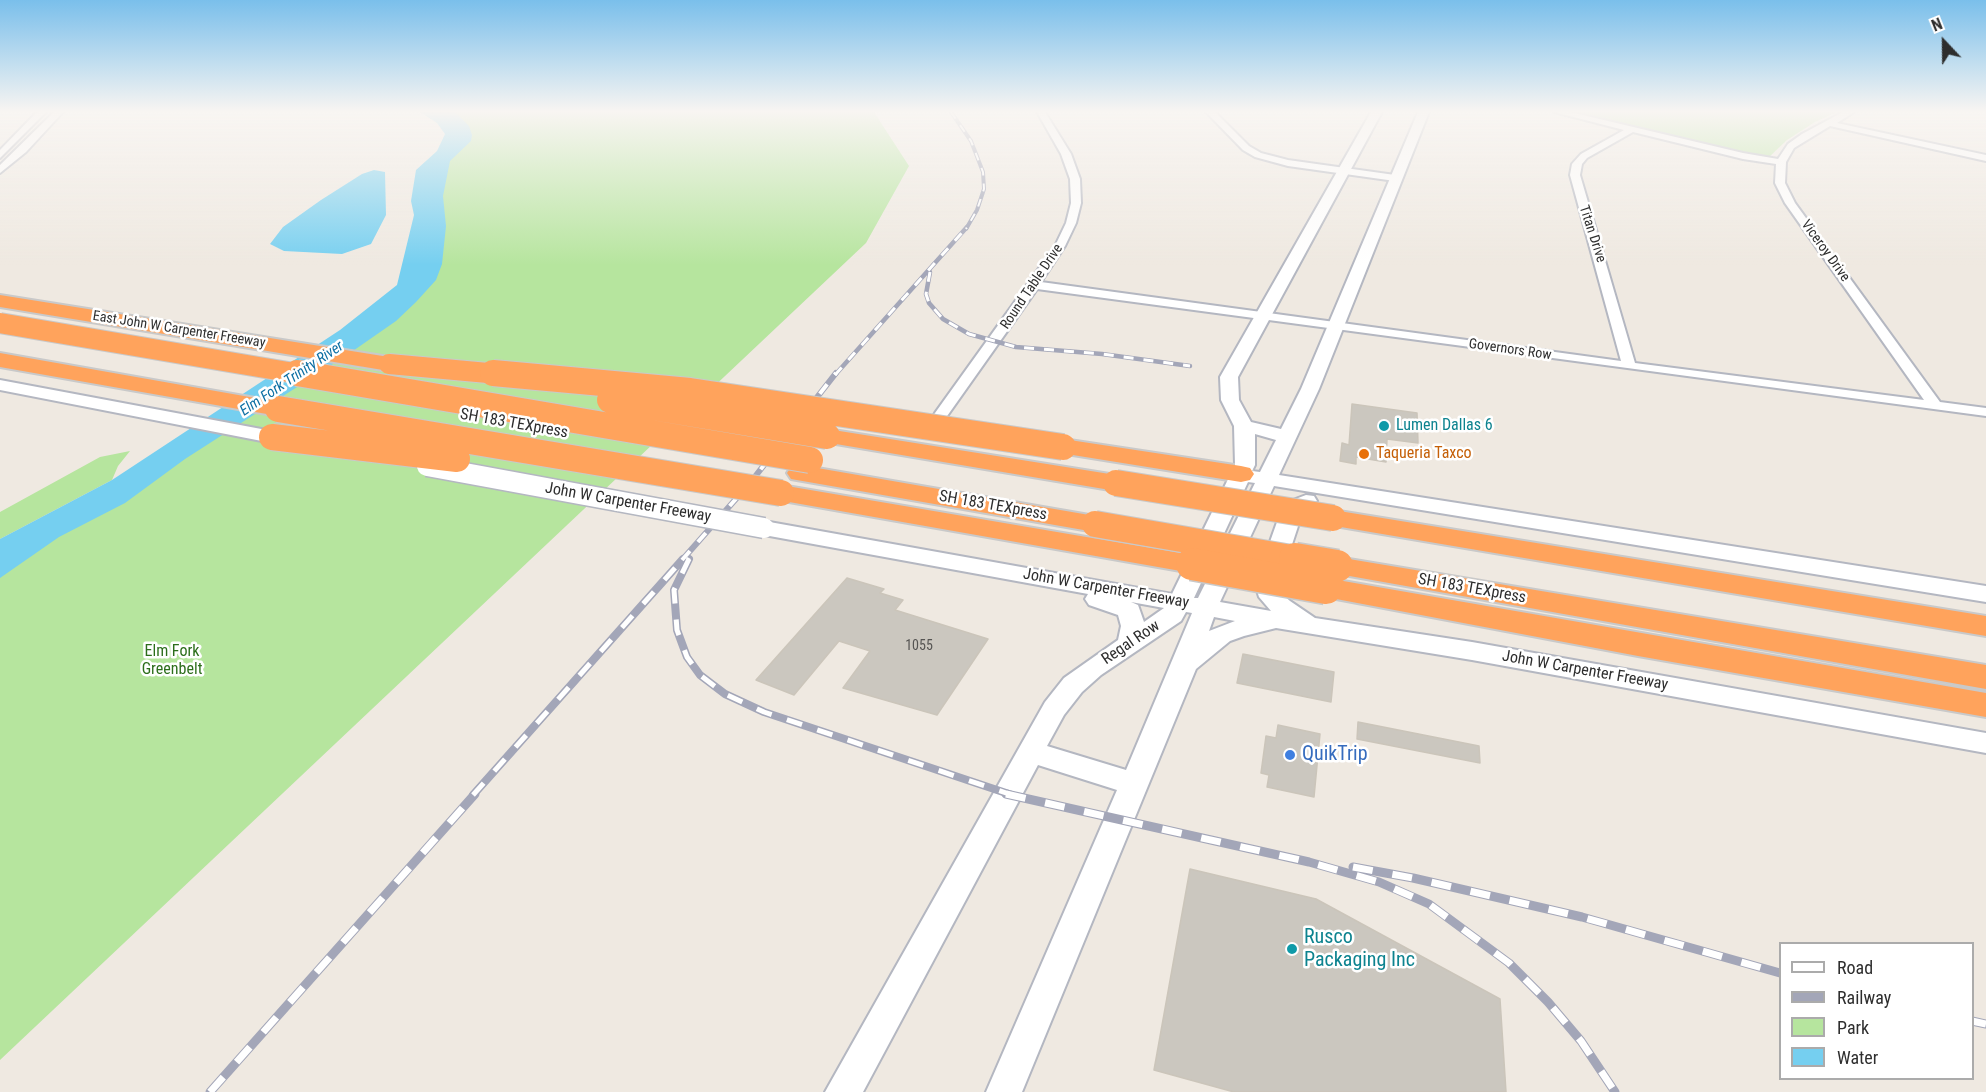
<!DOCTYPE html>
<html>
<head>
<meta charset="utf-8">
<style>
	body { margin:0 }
	#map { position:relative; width:1986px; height:1092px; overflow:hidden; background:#efe9e1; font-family:"Roboto Condensed",sans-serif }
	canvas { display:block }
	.legend { position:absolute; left:1779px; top:942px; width:195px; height:138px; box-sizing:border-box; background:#fff; border:2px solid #ababab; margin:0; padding:8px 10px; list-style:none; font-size:18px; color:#2e2e2e }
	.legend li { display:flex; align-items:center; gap:12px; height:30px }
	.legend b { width:30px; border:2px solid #ababab }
	.north { position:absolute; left:1914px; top:12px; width:60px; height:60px; -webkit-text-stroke:4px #fff; paint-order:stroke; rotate:338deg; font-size:16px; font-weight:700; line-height:24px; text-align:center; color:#2e2e2e }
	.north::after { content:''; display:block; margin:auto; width:21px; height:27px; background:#2e2e2e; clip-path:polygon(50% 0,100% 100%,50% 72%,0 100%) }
</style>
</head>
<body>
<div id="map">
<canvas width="1986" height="1092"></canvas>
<ul class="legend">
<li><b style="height:8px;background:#fff"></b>Road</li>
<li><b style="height:8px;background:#a3a6b8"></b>Railway</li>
<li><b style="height:16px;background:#b6e59e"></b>Park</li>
<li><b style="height:16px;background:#75cff0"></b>Water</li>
</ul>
<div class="north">N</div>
</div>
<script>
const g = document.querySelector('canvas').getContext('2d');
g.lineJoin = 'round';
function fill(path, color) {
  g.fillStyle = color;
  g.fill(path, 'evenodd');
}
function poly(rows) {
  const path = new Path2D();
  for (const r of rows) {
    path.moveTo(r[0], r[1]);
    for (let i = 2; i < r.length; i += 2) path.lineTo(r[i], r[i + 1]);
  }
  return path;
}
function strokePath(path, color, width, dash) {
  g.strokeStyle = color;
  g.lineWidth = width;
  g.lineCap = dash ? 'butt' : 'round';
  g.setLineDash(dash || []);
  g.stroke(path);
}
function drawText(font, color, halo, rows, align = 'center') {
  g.font = font + ' "Roboto Condensed",sans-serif';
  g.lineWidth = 5;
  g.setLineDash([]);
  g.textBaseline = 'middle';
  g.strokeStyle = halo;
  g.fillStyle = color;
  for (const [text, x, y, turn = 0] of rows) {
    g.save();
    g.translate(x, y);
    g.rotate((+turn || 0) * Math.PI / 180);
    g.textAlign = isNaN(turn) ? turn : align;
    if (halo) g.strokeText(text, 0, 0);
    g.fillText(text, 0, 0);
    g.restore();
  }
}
fill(poly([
	[438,112,874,112,909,166,866,243,0,1060,0,567,205,438,429,265,439,168,461,139],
	[1566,112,1837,112,1815,122,1787,140,1768,158],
	[130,451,118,466,112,480,0,539,0,512,100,457]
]), '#b6e59e');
fill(poly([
	[420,112,455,112,469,126,472,135,471,141,450,161,443,196,446,226,442,264,436,280,416,302,396,321,350,353,185,459,125,503,59,537,0,578,0,539,112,480,340,330,397,285,414,215,411,201,416,170,437,151,445,134,437,123],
	[374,170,385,172,386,215,371,244,342,254,284,251,270,244,283,227,321,200,362,174]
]), '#75cff0');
const building = poly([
	[1352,404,1417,413,1418,443,1387,439,1386,462,1356,457,1356,464,1340,461,1342,443,1349,445,1352,404],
	[847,578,884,589,880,593,903,600,895,610,988,639,937,715,843,688,870,651,839,641,794,695,756,680,847,578],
	[1243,654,1334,672,1331,702,1237,683,1243,654],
	[1358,722,1479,746,1480,763,1357,739,1358,722],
	[1278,725,1320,734,1314,797,1267,787,1269,775,1261,773,1266,736,1276,738,1278,725],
	[1190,869,1316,899,1500,999,1506,1092,1234,1092,1154,1070,1190,869]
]);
fill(building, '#cbc7bf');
strokePath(building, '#cbc5ba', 1.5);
const minor = poly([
	[37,112,46,112,0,158,0,150,37,112],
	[54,112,63,112,26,152,0,173,0,165,54,112],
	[1037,112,1045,112,1071,154,1080,179,1081,203,1076,223,1065,246,1041,282,1621,361,1570,175,1572,164,1581,154,1624,130,1554,112,1570,112,1743,153,1778,159,1788,144,1802,134,1843,112,1854,112,1837,123,1986,155,1986,161,1830,126,1794,148,1786,162,1785,183,1795,203,1940,402,1986,408,1986,416,1037,289,945,419,935,419,933,416,935,413,1055,246,1066,223,1071,203,1070,179,1061,154,1037,112],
	[1633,132,1743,159,1776,164,1775,183,1785,203,1924,400,1635,363,1580,175,1582,164,1587,158,1633,132],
	[1206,112,1215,112,1249,146,1261,153,1288,160,1395,175,1400,178,1395,181,1288,166,1255,157,1243,150,1206,112]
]);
const secondary = poly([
	[1371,112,1382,112,1238,377,1239,400,1251,422,1281,429,1301,389,1418,112,1429,112,1319,389,1279,475,1986,586,1986,602,1274,486,1220,602,1271,611,1259,597,1255,584,1282,508,1285,503,1306,495,1314,496,1317,501,1303,511,1279,584,1282,594,1290,601,1315,618,1472,642,1986,733,1986,753,1472,660,1276,628,1244,636,1230,641,1196,669,1022,1092,986,1092,1117,790,1038,765,863,1092,825,1092,1045,702,1064,678,1118,640,1121,626,1118,615,1089,605,1085,599,1088,594,764,535,756,533,753,528,756,523,764,521,1172,594,1235,465,1234,426,1221,400,1220,377,1371,112],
	[1255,434,1276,440,1260,472,1252,471,1255,465,1255,434],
	[1248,482,1255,483,1198,598,1194,598,1248,482],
	[1131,602,1164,608,1144,622,1138,605,1131,602],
	[1186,612,1192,613,1126,770,1047,746,1064,715,1082,692,1101,675,1181,621,1186,612],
	[1214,617,1235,621,1209,631,1214,617],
	[0,380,272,431,279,433,282,437,279,441,272,443,0,390,0,380]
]);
const motorway = poly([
	[0,295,389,357,397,359,400,364,397,369,389,371,0,307,0,295],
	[0,353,278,402,286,404,290,409,286,414,278,416,0,367,0,353],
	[827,429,1116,475,1125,477,1129,483,1125,489,1116,491,818,441,815,436,818,431,827,429],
	[1063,439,1241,466,1250,468,1254,474,1250,480,1241,482,1054,452,1050,447,1054,442,1063,439],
	[800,465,1095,516,1105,518,1109,524,1105,530,1095,532,791,479,787,473,791,467,800,465],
	[781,485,1192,555,1202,558,1207,564,1202,570,1192,573,772,499,768,493,772,487,781,485],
	[1333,510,1986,616,1986,636,1323,524,1319,518,1323,512,1333,510],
	[1337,557,1986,665,1986,689,1327,572,1322,566,1327,560,1337,557],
	[1326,578,1986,693,1986,717,1638,656,1315,595,1311,588,1315,581,1326,578]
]);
strokePath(minor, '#b4b7c1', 4);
strokePath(secondary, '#b4b7c1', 4);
strokePath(motorway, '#c9c9c9', 4);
fill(minor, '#fff');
fill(secondary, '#fff');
fill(motorway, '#ffa35c');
const railFar4 = poly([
	[951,112,971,141,983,172,984,189,977,210,966,229]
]);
const railFar3 = poly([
	[930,272,926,294,929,303,943,319,969,334,1016,347,1102,354,1190,366],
	[835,375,967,227]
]);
const railFar2 = poly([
	[682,560,750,483,836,373],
	[688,560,689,558]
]);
const railFar1 = poly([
	[689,559,674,590,677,630,687,657,700,675,725,694,764,712,1012,795],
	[473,795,683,559]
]);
const rail = poly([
	[1006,794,1309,862,1379,882,1429,904,1509,963,1548,1002,1581,1041,1615,1092],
	[1353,867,1413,878,1582,917,1780,973],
	[1972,1021,1986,1024],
	[210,1092,475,794]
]);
strokePath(railFar4, '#a3a6b8', 4);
strokePath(railFar3, '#a3a6b8', 4.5);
strokePath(railFar2, '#a3a6b8', 6);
strokePath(railFar1, '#a3a6b8', 8);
strokePath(rail, '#a3a6b8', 9);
strokePath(railFar4, '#fff', 2, [8]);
strokePath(railFar3, '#fff', 3, [10]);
strokePath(railFar2, '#fff', 4, [12]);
strokePath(railFar1, '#fff', 5, [16]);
strokePath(rail, '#fff', 7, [20]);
const secondaryBridge = poly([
	[427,466,764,528]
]);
const motorwayBridgeFar2 = poly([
	[0,323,306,375],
	[389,364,510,375]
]);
const motorwayBridgeFar1 = poly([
	[297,373,810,460],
	[493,373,690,391,1063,447],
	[610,400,827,436],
	[278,409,781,493],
	[272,437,457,459],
	[1116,483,1333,518],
	[1095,524,1303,560]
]);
const motorwayBridge = poly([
	[1295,559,1337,566],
	[1192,564,1326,588]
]);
strokePath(secondaryBridge, '#b4b7c1', 23, []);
strokePath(motorwayBridgeFar2, '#c9c9c9', 22, []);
strokePath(motorwayBridgeFar1, '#c9c9c9', 28, []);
strokePath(motorwayBridge, '#c9c9c9', 35, []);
strokePath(secondaryBridge, '#fff', 20);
strokePath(motorwayBridgeFar2, '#ffa35c', 20);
strokePath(motorwayBridgeFar1, '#ffa35c', 26);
strokePath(motorwayBridge, '#ffa35c', 32);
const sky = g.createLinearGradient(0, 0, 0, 265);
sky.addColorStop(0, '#7abfeb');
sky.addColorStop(0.42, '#f8f5f2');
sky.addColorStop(1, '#f8f5f200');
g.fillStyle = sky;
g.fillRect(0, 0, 1986, 265);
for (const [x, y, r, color] of [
	[1384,426,6,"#0f9aa8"],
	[1364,454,6,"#e8710a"],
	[1290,755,6,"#3f7fe0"],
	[1292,949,6,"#0f9aa8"]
]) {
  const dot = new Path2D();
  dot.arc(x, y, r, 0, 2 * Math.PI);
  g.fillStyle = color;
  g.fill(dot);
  strokePath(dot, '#fff', 2);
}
drawText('14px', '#2e2e2e', '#fff', [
	["Titan Drive",1592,234,72],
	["Viceroy Drive",1825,251,54],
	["Round Table Drive",1032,287,-56],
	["East John W Carpenter Freeway",179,330,9],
	["Governors Row",1510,350,8]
]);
drawText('14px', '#555452', null, [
	["1055",919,646]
]);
drawText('italic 15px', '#0d6fa3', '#fff', [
	["Elm Fork Trinity River",292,379,-34]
]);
drawText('16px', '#2e2e2e', '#fff', [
	["SH 183 TEXpress",514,424,10],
	["John W Carpenter Freeway",628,503,10],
	["SH 183 TEXpress",993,506,10],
	["John W Carpenter Freeway",1106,589,10],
	["SH 183 TEXpress",1472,589,10],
	["Regal Row",1131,643,-34],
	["John W Carpenter Freeway",1585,671,10]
]);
drawText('16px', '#0d838f', '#fff', [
	["Lumen Dallas 6",1396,426]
], 'left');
drawText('16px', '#c56008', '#fff', [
	["Taqueria Taxco",1376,454]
], 'left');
drawText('16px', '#2c6e1b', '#fff', [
	["Elm Fork",172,652],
	["Greenbelt",172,670]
]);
drawText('20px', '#366cbe', '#fff', [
	["QuikTrip",1302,755]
], 'left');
drawText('20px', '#0d838f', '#fff', [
	["Rusco",1304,938],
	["Packaging Inc",1304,961]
], 'left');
</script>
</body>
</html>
